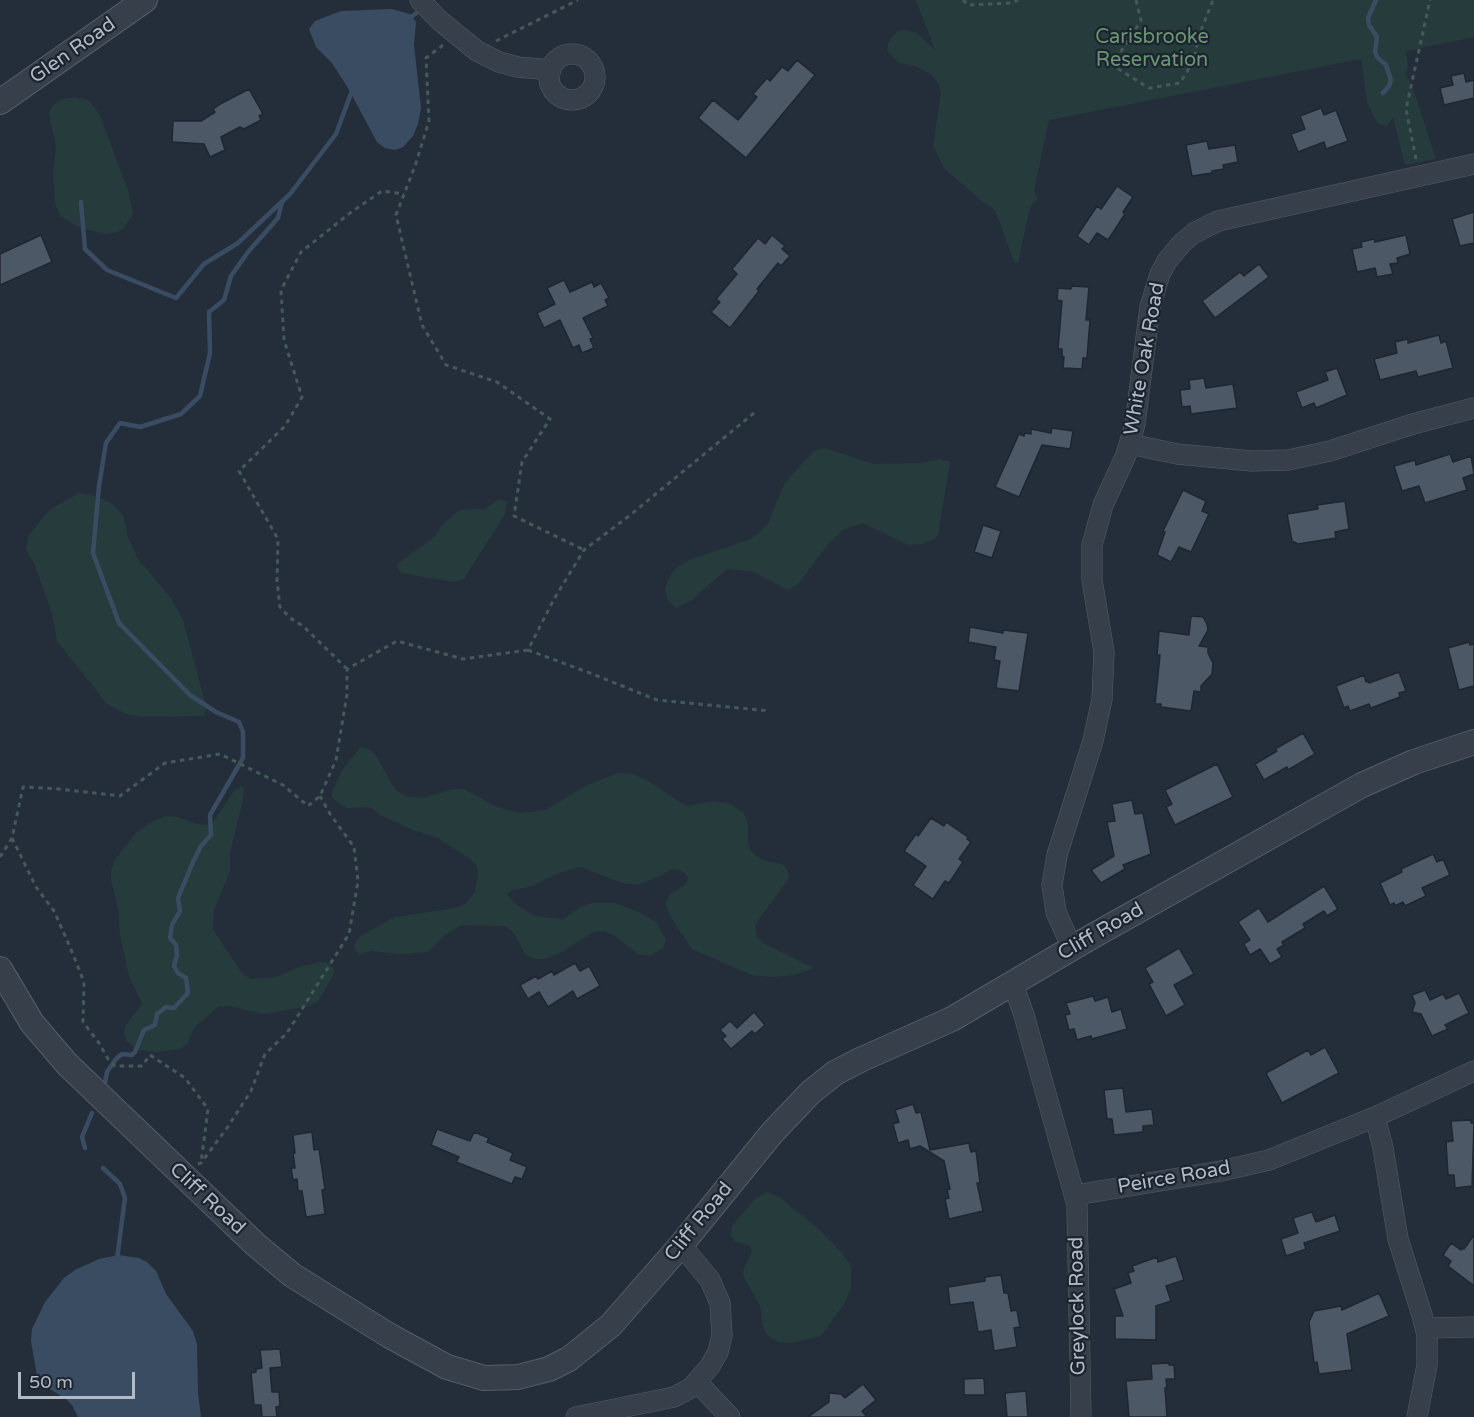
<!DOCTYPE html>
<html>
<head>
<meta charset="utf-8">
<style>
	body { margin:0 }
	#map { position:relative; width:1474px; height:1417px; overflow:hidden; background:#242e3a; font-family:"Varela Round",sans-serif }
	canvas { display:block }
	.scale { position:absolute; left:18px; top:1372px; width:117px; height:27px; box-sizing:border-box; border:3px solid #b2bac6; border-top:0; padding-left:8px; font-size:18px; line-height:21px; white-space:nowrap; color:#b2bac6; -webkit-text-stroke:4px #1c242f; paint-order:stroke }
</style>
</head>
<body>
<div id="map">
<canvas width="1474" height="1417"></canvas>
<div class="scale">50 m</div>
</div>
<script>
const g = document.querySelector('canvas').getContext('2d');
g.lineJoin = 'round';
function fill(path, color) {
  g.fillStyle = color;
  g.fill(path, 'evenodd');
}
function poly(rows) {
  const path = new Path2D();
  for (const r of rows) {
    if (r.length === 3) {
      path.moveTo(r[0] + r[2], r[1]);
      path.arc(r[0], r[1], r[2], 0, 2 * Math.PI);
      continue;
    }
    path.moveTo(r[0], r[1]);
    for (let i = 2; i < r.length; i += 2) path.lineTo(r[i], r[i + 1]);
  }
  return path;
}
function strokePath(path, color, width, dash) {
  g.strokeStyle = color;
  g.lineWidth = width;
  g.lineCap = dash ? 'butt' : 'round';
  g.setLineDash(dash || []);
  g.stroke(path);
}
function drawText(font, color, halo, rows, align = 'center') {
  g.font = font + ' "Varela Round",sans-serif';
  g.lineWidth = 4.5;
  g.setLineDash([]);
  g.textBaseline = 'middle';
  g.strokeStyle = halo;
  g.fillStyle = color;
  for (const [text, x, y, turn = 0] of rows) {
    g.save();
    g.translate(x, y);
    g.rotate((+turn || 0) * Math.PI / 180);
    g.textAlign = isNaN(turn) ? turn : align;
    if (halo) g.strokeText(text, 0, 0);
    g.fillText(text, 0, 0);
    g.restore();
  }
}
fill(poly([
	[916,0,1474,0,1474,37,1406,51,1408,65,1406,74,1417,100,1436,159,1405,165,1393,117,1388,125,1385,126,1378,123,1374,117,1367,102,1361,59,1049,120,1034,190,1037,199,1030,207,1018,263,1014,262,995,210,980,200,944,168,933,146,941,94,938,83,931,74,915,66,900,63,892,57,887,50,888,44,891,38,898,31,905,30,917,33,935,50],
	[75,97,88,100,99,113,128,190,133,214,123,229,118,232,106,234,81,228,66,220,60,215,55,204,53,173,56,147,49,114,53,105,63,99],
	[825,448,873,464,922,463,939,459,950,462,938,535,934,539,922,544,908,545,863,523,843,530,829,543,799,583,788,590,752,571,727,569,690,601,676,608,667,599,665,588,670,576,677,567,689,560,748,540,759,533,769,522,783,486,789,478,814,451],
	[79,493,95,496,111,503,123,515,128,537,138,559,170,597,183,620,206,706,204,716,140,717,126,714,107,704,57,641,52,613,46,596,34,563,26,550,28,537,48,511],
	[499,499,507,501,505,514,464,579,453,582,401,573,397,566,399,563,435,536,442,525,459,510,485,509],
	[361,747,369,749,375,754,395,789,407,797,424,798,452,789,464,789,499,808,521,813,546,810,585,786,618,773,633,774,647,780,686,806,713,801,730,804,744,813,748,825,748,843,751,851,762,860,782,864,787,869,789,878,755,925,757,937,763,943,814,968,795,975,773,977,752,975,692,949,673,921,665,904,670,894,686,884,688,878,685,873,677,869,669,870,662,875,638,885,622,883,581,867,561,872,532,886,513,890,507,894,515,904,535,916,563,919,581,907,592,903,615,903,641,913,656,922,666,939,663,948,651,956,638,954,612,934,603,931,593,932,562,952,545,959,534,959,525,954,514,933,505,926,462,925,445,935,428,952,402,954,372,951,358,954,355,950,355,944,360,936,395,917,456,908,465,904,474,893,478,876,477,866,470,859,438,838,413,830,380,815,371,807,346,808,332,798,332,792,342,770],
	[242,786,244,789,243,800,230,853,230,871,214,910,213,928,216,934,242,973,251,979,276,977,300,967,320,962,328,963,334,968,334,973,324,992,318,1001,309,1006,263,1014,230,1006,218,1007,194,1028,187,1044,181,1049,156,1052,137,1050,127,1041,124,1033,126,1025,142,1004,129,976,120,935,118,908,111,880,111,870,116,858,137,832,147,825,165,816,177,817,197,824,211,825,234,791],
	[767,1192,779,1197,819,1229,842,1253,851,1266,851,1287,846,1301,821,1336,791,1343,778,1342,767,1335,762,1324,761,1309,757,1300,744,1277,743,1271,752,1251,750,1246,735,1241,731,1236,732,1226,755,1199]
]), '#263b3c');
fill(poly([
	[392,9,410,14,416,22,414,45,421,108,418,124,413,136,403,147,395,150,385,148,377,142,348,88,332,63,316,47,309,29,315,21,341,11],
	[119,1255,139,1258,147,1262,156,1271,166,1294,193,1331,197,1344,198,1393,201,1417,78,1417,72,1405,66,1399,43,1385,37,1376,31,1341,32,1329,45,1302,64,1278,75,1270,99,1259]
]), '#3a4c62');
strokePath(poly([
	[1376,0,1368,18,1369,25,1377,37,1375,52,1377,57,1386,65,1391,80,1389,86,1383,93],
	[407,20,422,9],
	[81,202,85,249,107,270,176,298,204,264,238,243,290,194,336,134,353,88],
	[105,1083,107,1072,116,1059,122,1054,132,1055,135,1052,144,1030,155,1025,157,1014,166,1007,174,1008,188,993,186,978,178,973,174,966,177,955,176,945,170,938,172,925,180,911,178,898,193,862,201,846,211,835,210,815,243,758,243,732,239,722,216,712,190,695,119,623,93,553,99,486,106,443,120,423,140,427,181,414,200,396,210,353,209,312,224,300,231,276,248,252,278,218,282,202],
	[85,1148,82,1137,92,1113],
	[103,1168,120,1184,125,1198,117,1259]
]), '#3a4c62', 4.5);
const building = poly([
	[797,60,815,75,746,158,698,118,713,100,738,120,757,97,753,94,767,78,770,81,782,67,788,71,797,60],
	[1464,73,1466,82,1474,80,1474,98,1444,105,1440,88,1453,85,1451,76,1464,73],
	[249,89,263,114,259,116,261,120,244,129,240,127,221,137,225,150,210,157,204,144,172,142,173,121,201,121,215,112,213,109,222,103,249,89],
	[1321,108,1324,115,1336,110,1348,141,1326,149,1324,142,1298,152,1291,134,1305,129,1300,116,1321,108],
	[1207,141,1209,149,1235,145,1238,162,1223,165,1224,169,1212,171,1212,173,1192,176,1186,145,1207,141],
	[1117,186,1133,197,1123,212,1125,214,1108,240,1097,233,1089,245,1077,236,1097,206,1101,209,1117,186],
	[1474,212,1474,243,1460,246,1452,219,1474,212],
	[41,235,52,262,0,285,0,254,41,235],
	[772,235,785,246,782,249,790,256,781,266,778,263,757,289,759,291,730,328,711,312,720,302,716,299,737,274,732,269,758,238,765,244,772,235],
	[1406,235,1410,254,1397,258,1398,263,1390,264,1393,274,1377,277,1375,268,1357,272,1352,249,1362,247,1361,242,1374,239,1375,242,1406,235],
	[1259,264,1269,277,1215,318,1202,301,1240,272,1244,276,1259,264],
	[564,280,570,292,592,282,594,287,601,283,609,298,605,300,608,306,583,318,593,338,590,339,594,348,582,353,579,345,573,348,560,320,544,328,537,313,555,304,547,288,564,280],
	[1071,286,1089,287,1086,320,1090,320,1087,358,1083,358,1082,369,1063,368,1064,357,1062,356,1062,349,1058,349,1062,301,1057,300,1058,288,1071,289,1071,286],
	[1439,335,1441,343,1446,341,1453,368,1418,377,1416,371,1380,380,1374,359,1397,353,1395,342,1408,339,1408,343,1439,335],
	[1337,368,1347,395,1316,408,1314,403,1302,408,1296,392,1328,380,1325,372,1337,368],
	[1204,378,1206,388,1233,384,1237,408,1191,414,1190,406,1182,407,1180,390,1190,389,1189,380,1204,378],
	[1052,428,1073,431,1070,449,1042,445,1019,497,995,487,1019,434,1024,436,1025,433,1031,434,1031,429,1051,433,1052,428],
	[1450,454,1453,462,1471,456,1474,474,1463,478,1467,490,1425,503,1419,486,1402,491,1394,466,1415,460,1416,465,1450,454],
	[1183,490,1206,501,1202,511,1209,514,1191,552,1179,547,1171,562,1157,555,1165,532,1163,531,1183,490],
	[1345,501,1349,529,1335,532,1336,538,1298,544,1292,541,1287,514,1318,509,1317,505,1345,501],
	[983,525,1001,531,992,558,974,552,983,525],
	[1191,616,1203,617,1207,624,1208,630,1199,646,1208,647,1208,653,1213,663,1212,674,1201,686,1201,692,1194,691,1191,711,1161,707,1161,704,1155,704,1160,655,1157,655,1159,631,1189,635,1191,616],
	[970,627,1003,633,1003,630,1028,633,1019,691,996,688,1000,661,994,660,996,647,968,642,970,627],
	[1469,642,1470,645,1474,644,1474,686,1459,690,1448,648,1469,642],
	[1399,672,1406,691,1399,693,1400,697,1371,708,1369,704,1350,711,1348,706,1344,708,1336,686,1364,675,1366,682,1368,681,1369,683,1399,672],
	[1303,733,1315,754,1288,770,1287,767,1264,780,1255,764,1277,751,1275,749,1303,733],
	[1217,764,1233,797,1175,825,1166,807,1172,804,1165,790,1217,764],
	[1132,800,1135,814,1143,813,1151,854,1123,865,1125,869,1101,883,1091,870,1114,856,1107,822,1115,821,1112,804,1132,800],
	[931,818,944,826,946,822,968,837,967,839,971,842,959,859,963,862,949,883,945,881,933,899,913,885,926,866,904,851,916,834,918,836,931,818],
	[1433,854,1437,862,1443,859,1450,875,1422,888,1426,896,1405,906,1403,902,1395,906,1394,903,1390,905,1380,883,1402,872,1401,869,1433,854],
	[1324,886,1338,909,1327,916,1324,911,1303,924,1305,928,1282,942,1284,945,1277,949,1282,957,1270,964,1260,949,1250,955,1244,944,1250,940,1238,922,1259,908,1268,922,1324,886],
	[1179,948,1194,974,1174,985,1185,1005,1166,1016,1149,984,1153,982,1145,968,1179,948],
	[575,963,580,971,589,966,600,986,577,999,573,991,548,1007,539,992,528,999,520,985,536,976,538,979,552,971,554,975,575,963],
	[1425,990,1430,1000,1443,994,1446,999,1459,993,1469,1013,1445,1025,1448,1029,1432,1036,1421,1014,1412,1012,1415,1003,1412,995,1425,990],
	[1093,996,1095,1001,1108,997,1112,1012,1121,1009,1127,1029,1092,1039,1091,1036,1077,1040,1074,1029,1069,1030,1065,1015,1070,1014,1066,1003,1093,996],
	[754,1012,765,1025,755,1034,752,1031,731,1049,722,1039,726,1036,720,1030,730,1021,737,1028,754,1012],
	[1325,1047,1339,1073,1282,1103,1266,1073,1308,1050,1311,1055,1325,1047],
	[1123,1088,1126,1112,1152,1109,1154,1125,1143,1126,1143,1132,1114,1135,1112,1119,1107,1119,1104,1090,1123,1088],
	[913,1104,916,1113,921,1112,930,1150,969,1143,971,1152,976,1151,980,1183,977,1183,983,1211,949,1219,945,1199,949,1198,947,1190,950,1189,944,1161,920,1146,910,1149,908,1140,898,1143,893,1124,899,1122,895,1110,913,1104],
	[1471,1120,1471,1123,1474,1123,1472,1186,1455,1188,1454,1175,1448,1175,1446,1142,1453,1141,1451,1121,1471,1120],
	[437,1129,470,1141,474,1132,489,1138,487,1142,513,1153,510,1160,527,1167,522,1179,515,1177,512,1184,456,1162,459,1157,431,1145,437,1129],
	[312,1132,314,1150,319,1149,325,1189,322,1190,325,1214,306,1217,302,1191,298,1191,297,1179,293,1180,291,1168,295,1168,293,1153,295,1153,293,1135,312,1132],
	[1312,1212,1316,1222,1335,1215,1340,1231,1304,1243,1306,1249,1286,1256,1281,1239,1298,1233,1293,1218,1312,1212],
	[1474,1235,1474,1286,1448,1266,1451,1261,1443,1255,1451,1243,1461,1250,1463,1248,1464,1249,1474,1235],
	[1176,1256,1184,1280,1166,1286,1171,1301,1156,1306,1156,1340,1115,1339,1115,1316,1123,1316,1114,1289,1131,1283,1128,1273,1134,1271,1132,1266,1157,1257,1158,1262,1176,1256],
	[1001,1275,1004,1293,1008,1293,1011,1311,1017,1310,1020,1327,1014,1328,1017,1347,994,1351,991,1330,978,1332,973,1302,950,1305,948,1287,985,1281,985,1277,1001,1275],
	[1379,1293,1389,1316,1347,1334,1352,1370,1319,1374,1317,1362,1314,1363,1309,1322,1314,1311,1341,1306,1342,1310,1379,1293],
	[280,1349,282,1367,270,1368,272,1392,279,1392,280,1406,276,1407,277,1417,262,1417,261,1405,254,1405,251,1373,256,1372,256,1369,262,1368,260,1350,280,1349],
	[1169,1363,1169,1365,1174,1365,1175,1379,1166,1379,1167,1388,1165,1388,1167,1417,1129,1417,1126,1381,1152,1379,1151,1364,1169,1363],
	[984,1378,985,1395,964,1395,964,1379,984,1378],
	[863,1384,876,1400,862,1411,867,1417,808,1417,829,1402,829,1393,841,1394,845,1398,863,1384],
	[1026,1391,1028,1417,1007,1417,1005,1393,1026,1391]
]);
fill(building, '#4c5865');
strokePath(building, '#1e2631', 1.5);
const minor = poly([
	[420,0,439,20,477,51,499,62,518,67,551,70],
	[572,77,23],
	[1130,444,1177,454,1252,461,1288,460,1330,451,1413,424,1474,408],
	[1072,948,1056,912,1052,885,1057,855,1093,741,1102,699,1104,652,1092,580,1092,545,1103,505,1126,455,1135,424,1150,307,1160,274,1167,261,1182,243,1194,233,1218,221,1474,164],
	[1013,984,1024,1015,1077,1205,1081,1417],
	[1375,1117,1383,1148,1398,1239,1422,1315,1427,1335,1427,1365,1417,1417],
	[1075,1195,1221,1171,1269,1160,1375,1117,1474,1071],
	[1425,1328,1474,1327],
	[697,1382,730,1417],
	[576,1417,674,1397,691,1388,710,1366,718,1352,722,1335,720,1303,710,1280,681,1245]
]);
const tertiary = poly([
	[0,102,145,0],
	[0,969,32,1023,67,1064,256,1245,292,1275,390,1336,447,1367,484,1378,518,1377,549,1369,569,1359,611,1325,681,1245,772,1133,811,1092,835,1073,860,1060,952,1019,1091,937,1362,785,1414,762,1474,742]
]);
strokePath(minor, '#555d68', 21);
strokePath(tertiary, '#555d68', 26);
strokePath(poly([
	[963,0,968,5,1012,3,1018,0],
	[1136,0,1141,21,1112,65,1149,88,1180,83,1194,60,1198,38,1213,0],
	[496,41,578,0],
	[443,45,426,58,429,121,415,166,396,215,422,325,446,365,497,382,550,419,522,462,514,516,584,550],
	[1416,159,1406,109,1430,0],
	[754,413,629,516,584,550,554,599,528,650,590,673,657,700,770,711],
	[347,669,303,626,290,618,280,607,277,581,278,539,239,471,285,426,302,397,284,340,281,290,301,252,350,213,382,191,404,194],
	[12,838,36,887,54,911,70,947,84,982,83,1022,99,1043,108,1059,115,1066,142,1066,150,1055,185,1078,208,1109,201,1163],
	[0,857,12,838,23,787,59,789,120,796,165,763,220,754,283,785,308,806,320,796,336,760,347,694,347,669,397,641,463,659,528,650],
	[198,1164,201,1163,227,1128,251,1091,265,1054,287,1033,349,934,358,881,354,847,330,814,320,796]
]), '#45585a', 3, [4.5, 4.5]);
strokePath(minor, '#373f4a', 20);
strokePath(tertiary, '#373f4a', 24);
drawText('20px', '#6b9573', '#1c242f', [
	["Carisbrooke",1152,38],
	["Reservation",1152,61]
]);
drawText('20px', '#b2bac6', '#1c242f', [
	["Glen Road",73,51,-35],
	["White Oak Road",1145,359,-80],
	["Cliff Road",1101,932,-30],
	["Peirce Road",1174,1178,-10],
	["Cliff Road",207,1199,43],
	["Cliff Road",699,1222,-51],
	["Greylock Road",1078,1306,-91]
]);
</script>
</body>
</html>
